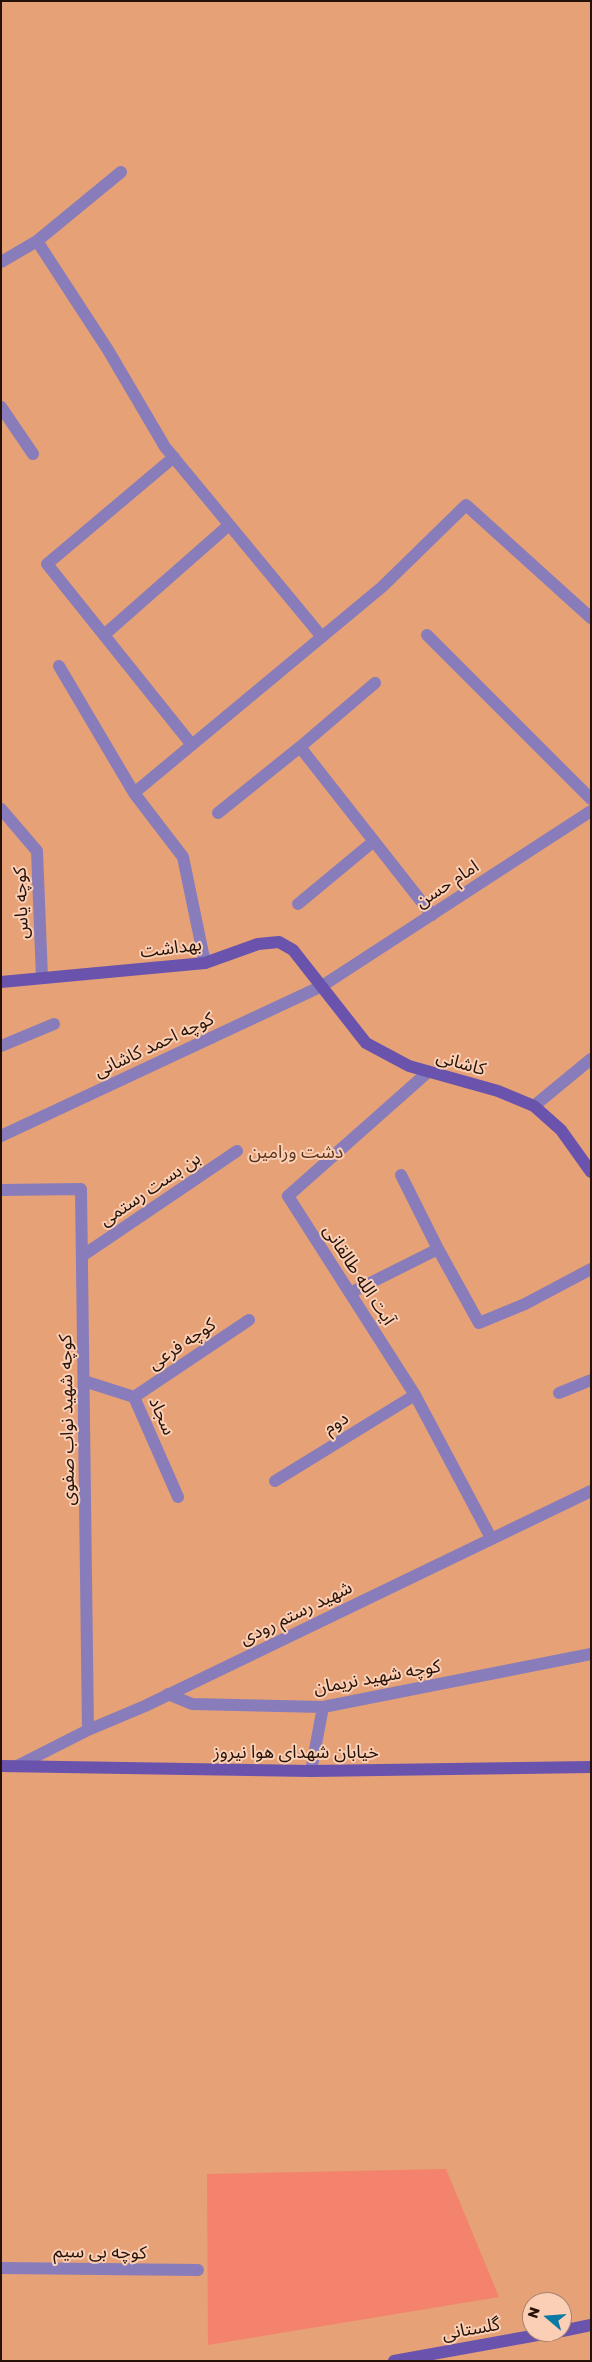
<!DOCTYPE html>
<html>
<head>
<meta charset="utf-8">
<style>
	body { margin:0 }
	#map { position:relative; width:592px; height:2362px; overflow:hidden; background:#f6bf9f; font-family:"Golos Text",sans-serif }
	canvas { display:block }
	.frame { position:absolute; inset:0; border:2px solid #251206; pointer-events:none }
	.north { position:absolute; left:522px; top:2292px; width:50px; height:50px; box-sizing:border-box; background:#fbcfb5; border:1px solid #a5836f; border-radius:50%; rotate:288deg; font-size:14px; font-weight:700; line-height:20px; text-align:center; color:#251206 }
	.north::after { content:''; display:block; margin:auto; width:18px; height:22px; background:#0a79a3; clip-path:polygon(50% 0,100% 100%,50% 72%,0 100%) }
</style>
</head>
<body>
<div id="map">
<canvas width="592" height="2362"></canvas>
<div class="frame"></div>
<div class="north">N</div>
</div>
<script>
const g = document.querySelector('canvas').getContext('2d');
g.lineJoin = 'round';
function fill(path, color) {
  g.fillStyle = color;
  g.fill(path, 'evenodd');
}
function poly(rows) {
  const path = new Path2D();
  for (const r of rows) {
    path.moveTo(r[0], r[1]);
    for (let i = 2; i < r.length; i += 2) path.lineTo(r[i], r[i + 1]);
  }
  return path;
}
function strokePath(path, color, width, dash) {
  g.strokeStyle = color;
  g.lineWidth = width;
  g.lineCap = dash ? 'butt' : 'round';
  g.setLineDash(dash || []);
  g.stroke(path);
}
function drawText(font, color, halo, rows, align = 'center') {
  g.font = font + ' "Golos Text","Noto Sans Arabic",sans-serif';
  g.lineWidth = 4;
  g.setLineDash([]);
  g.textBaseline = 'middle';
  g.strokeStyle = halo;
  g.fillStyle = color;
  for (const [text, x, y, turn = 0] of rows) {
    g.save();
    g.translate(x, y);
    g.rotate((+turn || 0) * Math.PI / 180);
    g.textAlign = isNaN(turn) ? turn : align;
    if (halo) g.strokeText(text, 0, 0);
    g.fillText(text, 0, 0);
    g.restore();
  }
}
fill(poly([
	[1,1,591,1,591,2361,1,2361],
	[532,2302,562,2302,562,2332,532,2332]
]), '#e6a177');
fill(poly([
	[446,2169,499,2297,208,2345,207,2174]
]), '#f3836d');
strokePath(poly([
	[37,241,108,350,165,447,322,637],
	[1,262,37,241,121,172],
	[1,407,33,454],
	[174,457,47,564,192,745],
	[104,635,229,525],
	[427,635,591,799],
	[59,666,134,793,183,857,205,963],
	[300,747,375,683],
	[134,793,382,587,466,505,591,618],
	[1,809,37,851,42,978],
	[218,813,300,747,432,915],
	[298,904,374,841],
	[1,1046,54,1024],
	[428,1072,288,1196,415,1395,491,1538],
	[534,1106,591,1059],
	[1,1136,322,986,591,811],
	[401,1175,438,1249,479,1323,525,1304,591,1269],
	[1,1190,81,1189,88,1730],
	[82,1256,237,1151],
	[350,1293,438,1249],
	[84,1381,134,1397,178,1497],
	[559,1393,591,1380],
	[134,1397,249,1320],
	[275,1481,415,1395],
	[168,1694,192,1704,323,1707,591,1654],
	[17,1766,88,1730,145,1706,591,1491],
	[311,1771,323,1707],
	[1,2268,198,2270]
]), '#887dba', 12);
strokePath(poly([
	[1,982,205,963,258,944,279,942,293,950,366,1043,409,1066,498,1091,534,1106,561,1130,591,1172],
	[1,1766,311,1771,591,1767],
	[562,2331,591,2325],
	[394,2361,554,2332]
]), '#6953ad', 12);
drawText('18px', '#251206', '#fbcfb5', [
	["امام حسن",447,884,-33],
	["کوچه یاس",21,903,-92],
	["بهداشت",171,948,-7],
	["کوچه احمد کاشانی",154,1045,-25],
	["کاشانی",461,1063,16],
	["بن بست رستمی",150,1189,-34],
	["آیت الله طالقانی",359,1275,57],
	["کوچه فرعی",182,1344,-34],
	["سجاد",162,1416,66],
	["کوچه شهید نواب صفوی",67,1420,-91],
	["دوم",336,1423,-32],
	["شهید رستم رودی",296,1613,-26],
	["کوچه شهید نریمان",377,1677,-10],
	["خیابان شهدای هوا نیروز",296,1752],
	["کوچه بی سیم",100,2252,1],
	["گلستانی",471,2329,-10]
]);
drawText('18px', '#5d351b', '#fbcfb5', [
	["دشت ورامین",296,1152]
]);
</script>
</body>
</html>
